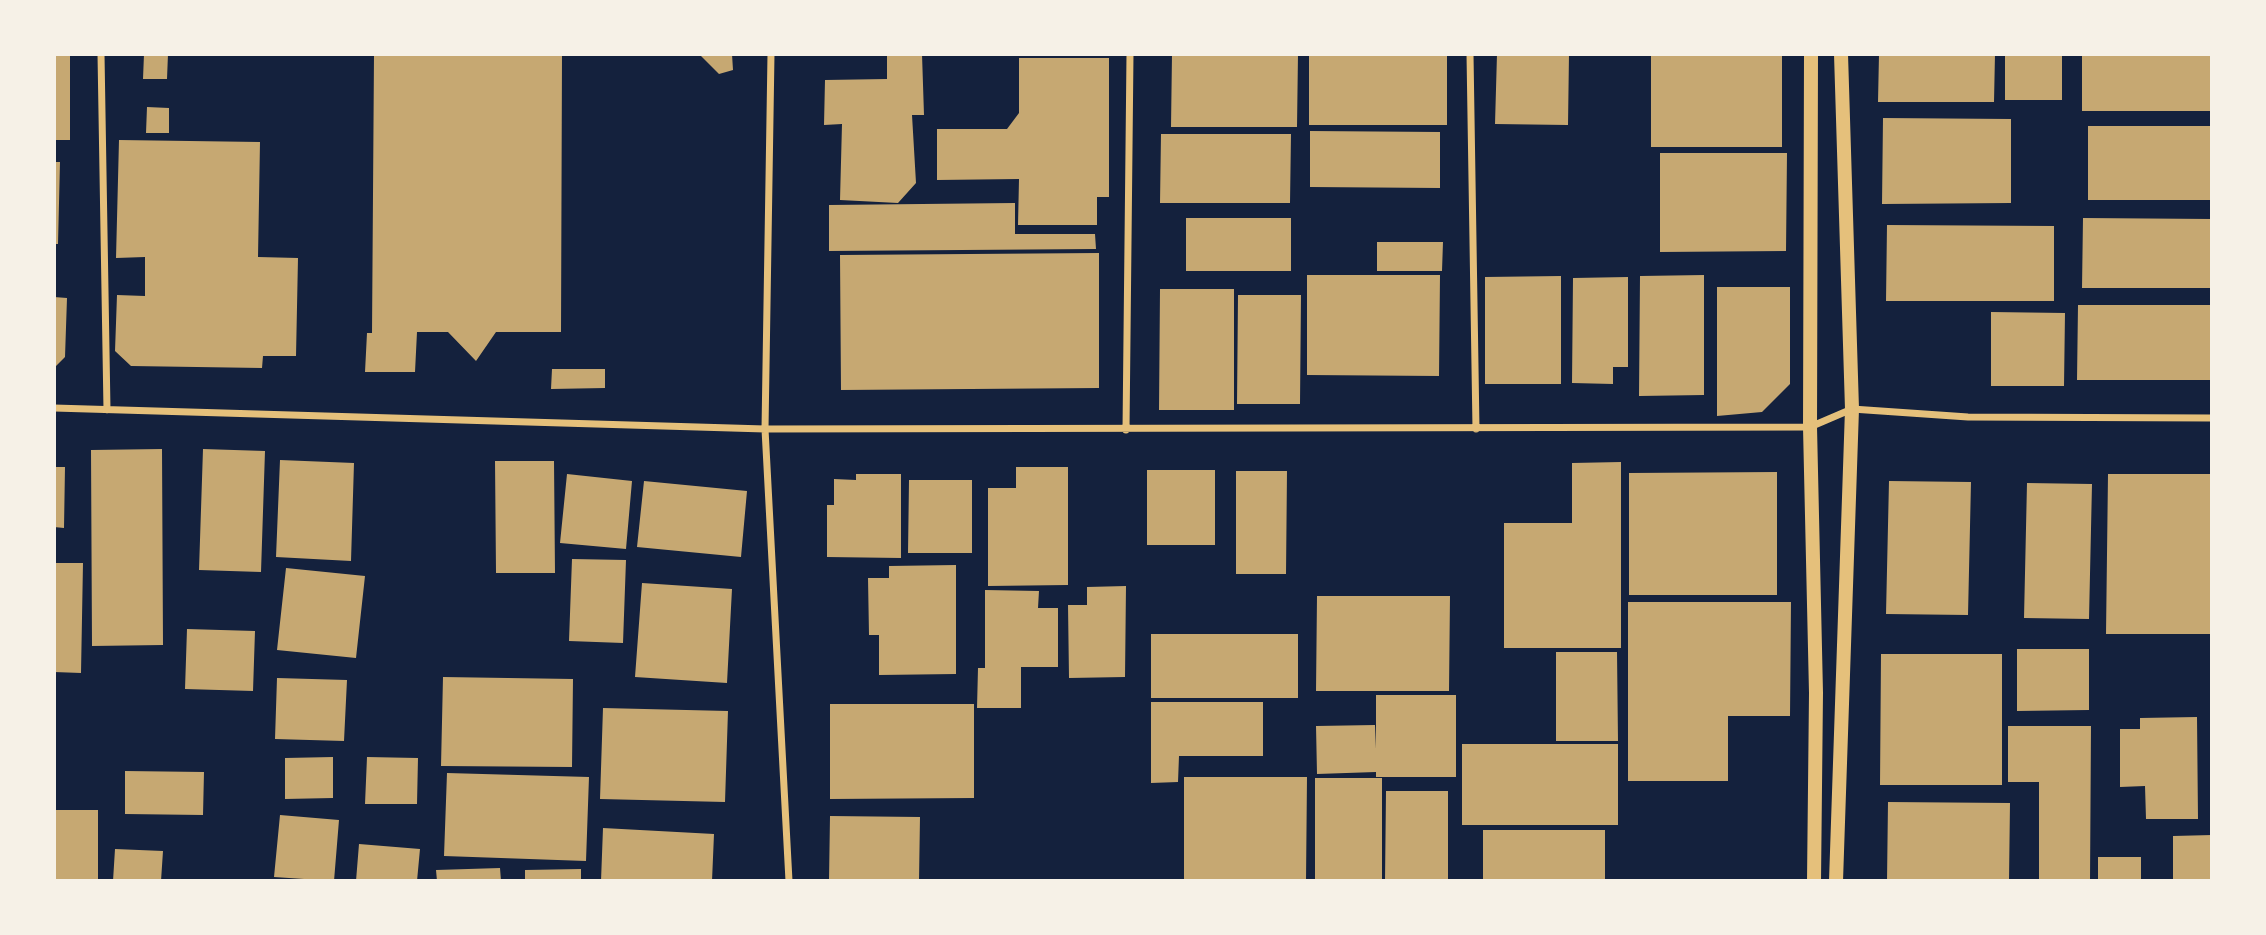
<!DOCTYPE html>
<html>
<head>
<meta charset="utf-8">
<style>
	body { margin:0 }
	#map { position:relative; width:2266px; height:935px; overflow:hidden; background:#14213d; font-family:Quicksand,sans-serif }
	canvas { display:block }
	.frame { position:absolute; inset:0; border:56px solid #f6f1e7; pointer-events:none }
</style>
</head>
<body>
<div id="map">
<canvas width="2266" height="935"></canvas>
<div class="frame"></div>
</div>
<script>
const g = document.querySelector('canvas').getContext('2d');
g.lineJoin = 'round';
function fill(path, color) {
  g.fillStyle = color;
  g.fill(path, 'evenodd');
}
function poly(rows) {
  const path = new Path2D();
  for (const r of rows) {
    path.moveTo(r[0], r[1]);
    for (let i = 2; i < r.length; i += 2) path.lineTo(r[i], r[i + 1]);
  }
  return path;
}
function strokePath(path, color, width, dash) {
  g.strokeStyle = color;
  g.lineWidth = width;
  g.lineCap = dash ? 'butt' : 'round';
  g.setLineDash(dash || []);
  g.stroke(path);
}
fill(poly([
	[54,54,70,54,70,140,54,140],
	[144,54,168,54,167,79,143,79],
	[374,54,562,54,561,332,496,332,476,361,448,332,417,332,415,372,365,372,367,333,372,333],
	[699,54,732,54,733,70,719,74],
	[887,54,922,54,924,115,912,115,916,183,898,203,840,200,842,124,824,125,825,80,887,79],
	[1172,54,1298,54,1297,127,1171,127],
	[1309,54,1447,54,1447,125,1309,125],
	[1497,54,1569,54,1568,125,1495,124],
	[1651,54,1782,54,1782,147,1651,147],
	[1879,54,1995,54,1994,102,1878,102],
	[2005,54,2062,54,2062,100,2005,100],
	[2082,54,2212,54,2212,111,2082,111],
	[1019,58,1109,58,1109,197,1097,197,1097,225,1018,225,1019,179,937,180,937,129,1007,129,1019,113],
	[147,107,169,108,169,133,146,133],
	[1883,118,2011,119,2011,203,1882,204],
	[2088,126,2212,126,2212,200,2088,200],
	[1310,131,1440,132,1440,188,1310,187],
	[1161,134,1291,134,1290,203,1160,203],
	[119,140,260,142,258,257,298,258,296,356,263,356,262,368,131,366,115,351,117,295,145,296,145,257,116,258],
	[1660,153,1787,153,1786,251,1660,252],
	[54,162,60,162,58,244,54,244],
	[1015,203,1015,234,1095,234,1096,249,829,251,829,205],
	[1186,218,1291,218,1291,271,1186,271],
	[2083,218,2212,219,2212,288,2082,288],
	[1887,225,2054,226,2054,301,1886,301],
	[1377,242,1443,242,1442,271,1377,271],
	[1099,253,1099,388,841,390,840,255],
	[1307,275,1440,275,1439,376,1307,375],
	[1704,275,1704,395,1639,396,1640,276],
	[1561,276,1561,384,1485,384,1485,277],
	[1628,277,1628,367,1613,367,1613,384,1572,383,1573,278],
	[1717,287,1790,287,1790,384,1762,412,1717,416],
	[1160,289,1234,289,1234,410,1159,410],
	[1238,295,1301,295,1300,404,1237,404],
	[54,297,67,298,65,357,54,368],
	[2078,305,2212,305,2212,380,2077,380],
	[1991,312,2065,313,2064,386,1991,386],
	[552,369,605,369,605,388,551,389],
	[162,449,163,645,92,646,91,450],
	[203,449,265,451,261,572,199,570],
	[280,460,354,463,351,561,276,557],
	[495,461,554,461,555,573,496,573],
	[1621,462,1621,648,1504,648,1504,523,1572,523,1572,463],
	[54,467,65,467,64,528,54,527],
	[1016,467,1068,467,1068,585,988,586,988,488,1016,488],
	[1147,470,1215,470,1215,545,1147,545],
	[1236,471,1287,471,1286,574,1236,574],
	[1777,472,1777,595,1629,595,1629,473],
	[567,474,632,481,626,549,560,543],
	[856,474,901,474,901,558,827,557,827,505,834,505,834,479,856,480],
	[2108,474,2212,474,2212,634,2106,634],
	[909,480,972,480,972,553,908,553],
	[644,481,747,491,741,557,637,547],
	[1889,481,1971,482,1968,615,1886,614],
	[2027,483,2092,484,2089,619,2024,618],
	[572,559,626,560,623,643,569,641],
	[54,563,83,563,81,673,54,672],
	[956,565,956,674,879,675,879,635,869,635,868,578,889,578,889,566],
	[286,568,365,576,356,658,277,650],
	[642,583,732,589,727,683,635,677],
	[1126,586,1125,677,1069,678,1068,605,1087,605,1087,587],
	[985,590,1039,591,1038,608,1058,608,1058,667,1021,667,1021,708,977,708,978,668,985,668],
	[1317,596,1450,596,1449,691,1316,691],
	[1628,602,1791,602,1790,716,1728,716,1728,781,1628,781],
	[187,629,255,631,253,691,185,689],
	[1151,634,1298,634,1298,698,1151,698],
	[2017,649,2089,649,2089,710,2017,711],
	[1556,652,1617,652,1618,741,1556,741],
	[1881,654,2002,654,2002,785,1880,785],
	[443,677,573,679,572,767,441,766],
	[277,678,347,680,344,741,275,739],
	[1376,695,1456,695,1456,777,1376,777,1376,772,1317,774,1316,726,1375,725,1376,749],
	[1151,702,1263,702,1263,756,1179,756,1178,782,1151,783],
	[830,704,974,704,974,798,830,799],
	[603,708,728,711,725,802,600,799],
	[2197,717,2198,819,2146,819,2145,786,2120,787,2120,729,2140,729,2140,718],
	[2008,726,2091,726,2090,881,2039,881,2039,782,2008,782],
	[1462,744,1618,744,1618,825,1462,825],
	[333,757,333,798,285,799,285,758],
	[367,757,418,758,417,804,365,804],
	[125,771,204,772,203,815,125,814],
	[447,773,589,777,586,861,444,856],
	[1184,777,1307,777,1306,881,1184,881],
	[1315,778,1382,778,1382,881,1315,881],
	[1386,791,1448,791,1448,881,1385,881],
	[1888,802,2010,803,2009,881,1887,881],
	[54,810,98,810,98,881,54,881],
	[280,815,339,820,334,881,274,877],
	[830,816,920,817,919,881,829,881],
	[603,828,714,834,712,881,601,881],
	[1483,830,1605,830,1605,881,1483,881],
	[2212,835,2212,881,2173,881,2173,836],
	[359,844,420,849,417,881,356,881],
	[115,849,163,851,161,881,113,881],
	[2098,857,2141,857,2141,881,2098,881],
	[500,868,501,881,437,881,436,870],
	[581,869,581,881,525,881,525,870]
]), '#c6a872');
strokePath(poly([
	[101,54,107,410],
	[771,54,765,429,789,881],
	[1470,54,1476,429],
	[54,408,765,429,1810,427,1852,409,1968,417,2212,418],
	[1126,430,1130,54]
]), '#e5c07b', 7);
strokePath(poly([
	[1811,54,1810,427,1816,693,1814,881],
	[1836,881,1852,409,1841,54]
]), '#e5c07b', 14);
</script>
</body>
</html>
